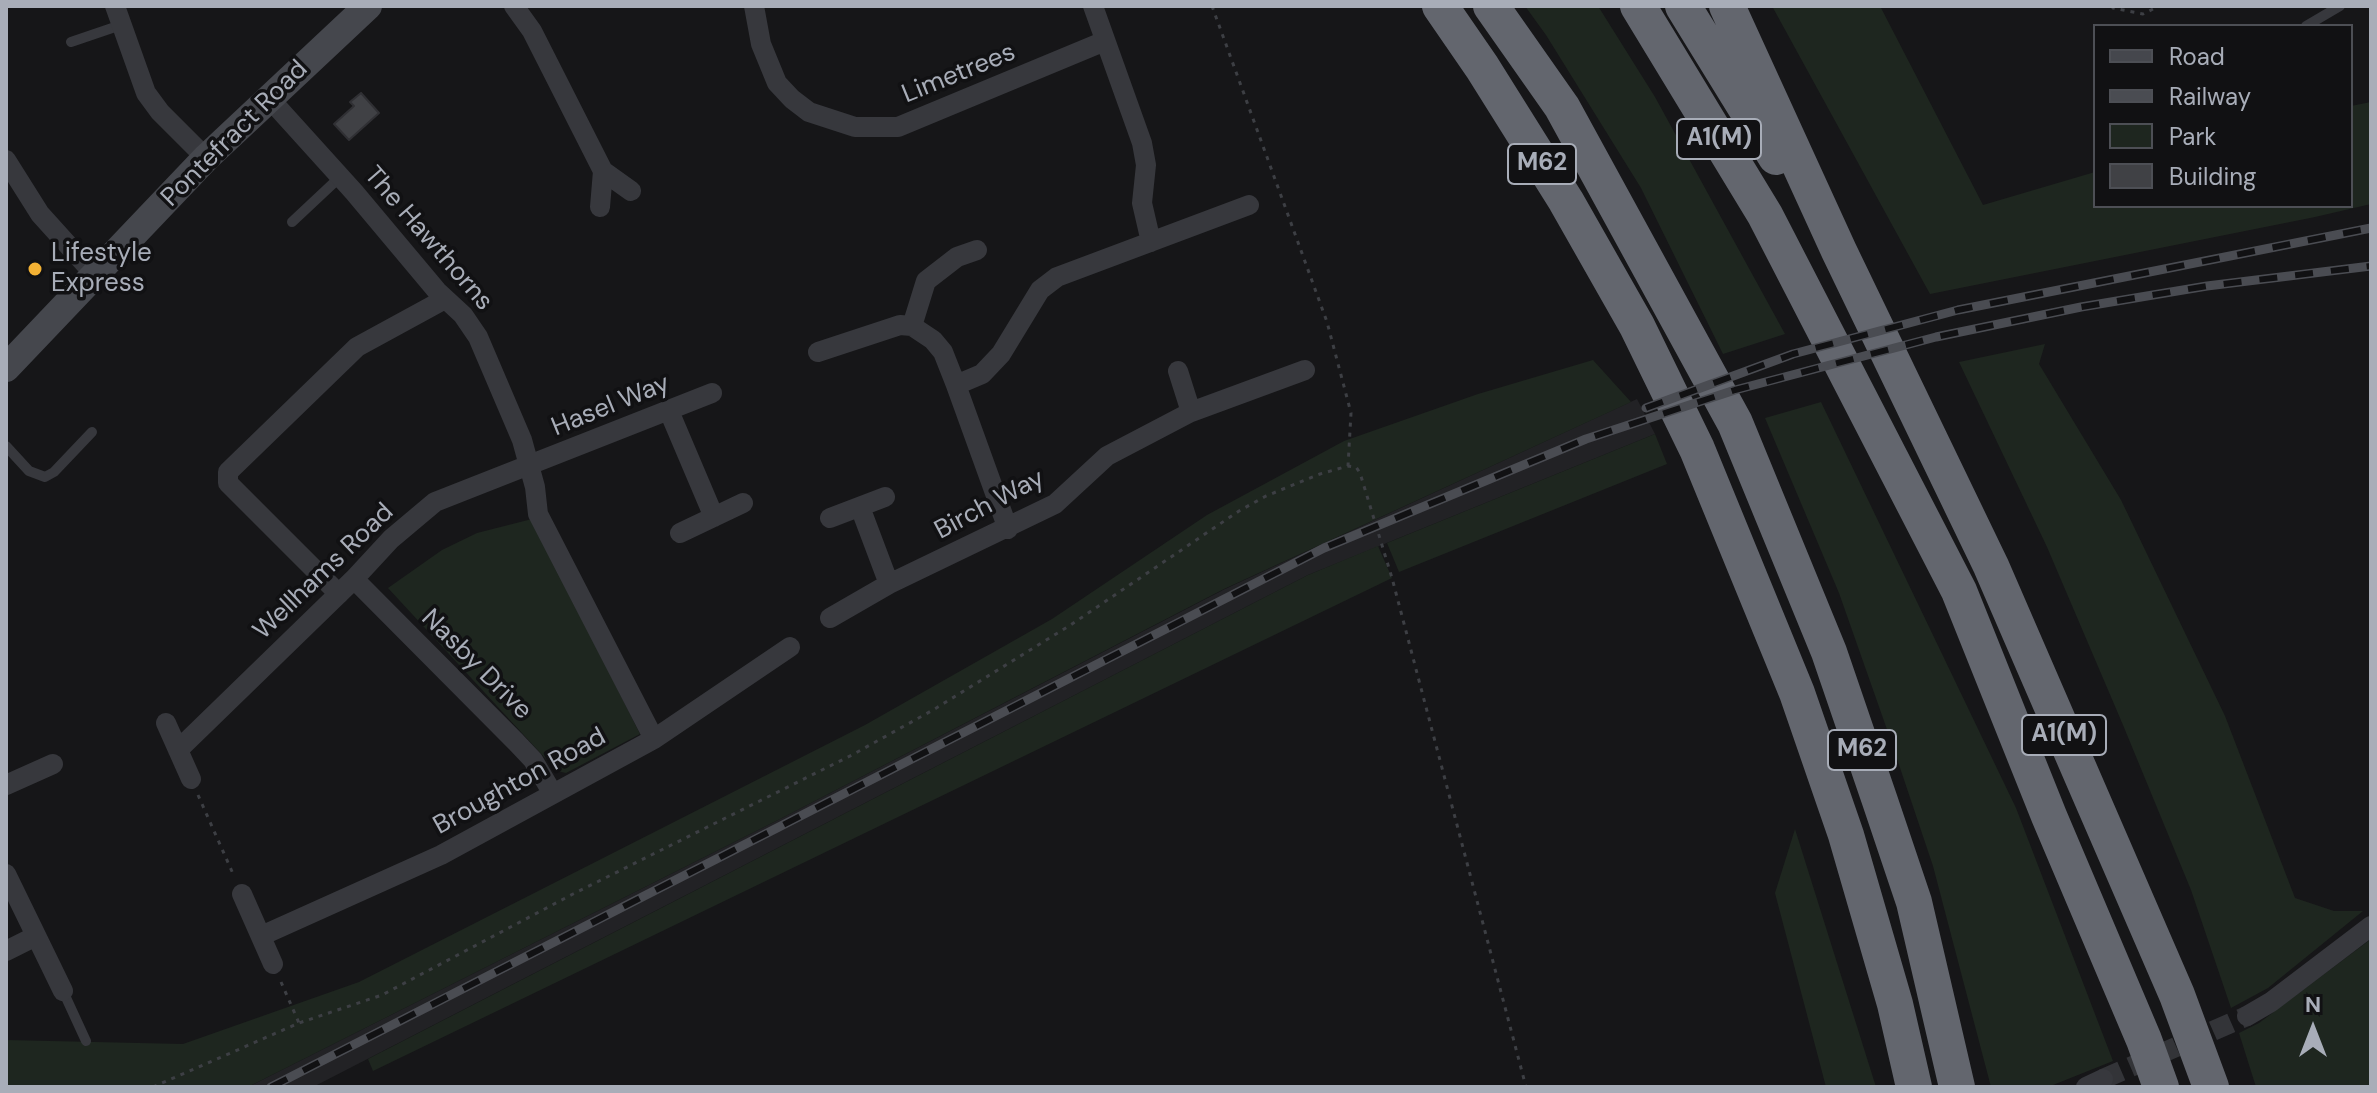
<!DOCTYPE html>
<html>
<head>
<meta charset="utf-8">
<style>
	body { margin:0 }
	#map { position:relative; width:2377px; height:1093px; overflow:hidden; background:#161618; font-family:"DM Sans",sans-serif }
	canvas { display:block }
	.frame { position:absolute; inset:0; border:8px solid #a8adb8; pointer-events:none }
	.legend { position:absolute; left:2093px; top:24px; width:260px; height:184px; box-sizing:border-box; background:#111113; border:2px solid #4d4f55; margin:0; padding:10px 14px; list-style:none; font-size:24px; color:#a8adb8 }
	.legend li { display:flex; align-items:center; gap:16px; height:40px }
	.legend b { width:40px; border:2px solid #4d4f55 }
	.north { position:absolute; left:2273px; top:989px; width:80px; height:80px; -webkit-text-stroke:6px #111113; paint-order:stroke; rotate:0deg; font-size:22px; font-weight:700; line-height:32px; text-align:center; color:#a8adb8 }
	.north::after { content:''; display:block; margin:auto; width:28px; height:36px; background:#a8adb8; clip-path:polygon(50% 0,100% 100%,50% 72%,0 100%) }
</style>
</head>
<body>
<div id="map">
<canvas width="2377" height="1093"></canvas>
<div class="frame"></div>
<ul class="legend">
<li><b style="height:10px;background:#45474d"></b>Road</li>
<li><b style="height:10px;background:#4a4c52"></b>Railway</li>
<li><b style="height:22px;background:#1e261f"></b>Park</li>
<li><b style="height:22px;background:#404145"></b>Building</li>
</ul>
<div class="north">N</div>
</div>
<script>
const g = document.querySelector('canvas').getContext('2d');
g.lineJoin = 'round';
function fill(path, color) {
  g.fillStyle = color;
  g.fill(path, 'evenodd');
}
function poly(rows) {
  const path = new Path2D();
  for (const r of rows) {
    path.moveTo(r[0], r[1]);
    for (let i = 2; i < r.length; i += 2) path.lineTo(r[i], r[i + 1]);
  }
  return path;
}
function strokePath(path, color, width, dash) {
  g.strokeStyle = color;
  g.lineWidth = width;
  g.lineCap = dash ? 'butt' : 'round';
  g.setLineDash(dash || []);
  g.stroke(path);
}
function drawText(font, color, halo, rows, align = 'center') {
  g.font = font + ' "DM Sans",sans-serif';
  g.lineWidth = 7;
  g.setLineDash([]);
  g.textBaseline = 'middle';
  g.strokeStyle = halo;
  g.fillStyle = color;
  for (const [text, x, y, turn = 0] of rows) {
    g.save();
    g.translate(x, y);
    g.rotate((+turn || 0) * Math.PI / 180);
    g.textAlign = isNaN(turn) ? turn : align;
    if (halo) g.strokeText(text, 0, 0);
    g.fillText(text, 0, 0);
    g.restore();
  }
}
fill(poly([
	[1637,399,1655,434,1308,575,313,1087,248,1087,780,819,1225,589]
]), '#222225');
fill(poly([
	[1525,6,1598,6,1655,97,1785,334,1723,354,1641,188,1546,35],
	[1772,6,1880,6,1983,205,2095,172,2095,206,2351,206,2351,106,2371,102,2371,204,2315,217,1930,294],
	[2045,344,2039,364,2121,500,2225,716,2295,898,2334,911,2363,911,2268,988,2231,1008,2191,890,2123,725,2047,547,1959,362],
	[1593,360,1631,402,1224,589,780,819,248,1087,6,1087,6,1040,183,1044,359,982,865,725,1052,619,1207,515,1344,441,1478,394],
	[1821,402,2016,808,2113,1061,2048,1087,1991,1087,1933,866,1890,738,1839,593,1765,418],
	[1655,434,1667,464,1399,572,1387,543],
	[532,519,640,734,566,773,557,771,388,588,442,550,477,533],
	[1378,546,1392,578,373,1071,368,1059,1308,575],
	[1795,829,1876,1087,1826,1087,1775,893],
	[2371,939,2371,1085,2256,1087,2239,1033,2259,1023]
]), '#1e261f');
const building = poly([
	[361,93,379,113,349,140,334,124,354,106,350,102,361,93]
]);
fill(building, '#404145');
strokePath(building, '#303034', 2);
strokePath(poly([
	[2103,1079,2247,1016]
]), '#333438', 20, [20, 10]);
strokePath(poly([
	[1212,6,1327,322,1351,413,1348,466],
	[2112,6,2113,8,2143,14,2159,6],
	[198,795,234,876],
	[281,982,299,1023],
	[153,1087,299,1023,382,995,573,894,852,755,933,710,1069,626,1239,511,1266,496,1320,474,1348,466,1356,467,1360,473,1392,578,1526,1087]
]), '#3d3f44', 3, [4, 6]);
strokePath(poly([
	[2306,26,2340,6],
	[71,42,121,25],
	[292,222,340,177],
	[6,446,29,471,45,477,54,472,92,432],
	[63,991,86,1041]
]), '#37383d', 10);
strokePath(poly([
	[115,6,146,93,160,112,206,158],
	[514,6,532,31,603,171,631,191],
	[754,6,761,44,777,83,792,99,809,112,855,127,898,127,1105,41],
	[1093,6,1142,143,1146,165,1142,203,1151,242],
	[269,98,354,192,437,291,463,315,478,337,522,440,535,487,538,514,654,739],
	[6,160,40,214,96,276],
	[600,207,603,171],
	[912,326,926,281,957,257,977,250],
	[818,352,900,325,912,326,933,340,943,352,956,385,1008,529],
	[1178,371,1191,412],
	[956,385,982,374,1001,354,1040,290,1057,277,1249,205],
	[669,411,714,517],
	[860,507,889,584],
	[830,518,885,497],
	[680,533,743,503],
	[354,579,516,742,533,760,553,794],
	[339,594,228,483,228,472,357,347,445,299],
	[830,618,889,584,1055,504,1107,456,1191,412,1305,370],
	[166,723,191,779],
	[178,750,354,579,391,539,435,502,712,393],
	[6,785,53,764],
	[6,874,63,991],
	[242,894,273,964],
	[261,936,441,855,654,739,790,647],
	[6,951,36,936],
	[2247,1016,2271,1002,2371,926],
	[2086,1087,2103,1079]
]), '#37383d', 20);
strokePath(poly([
	[6,368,206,158,368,6]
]), '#45474d', 28);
strokePath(poly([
	[1440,6,1482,67,1566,201,1637,326,1697,449,1797,693,1846,835,1895,1004,1914,1087],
	[1491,6,1562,107,1735,423,1829,652,1880,801,1914,902,1957,1087],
	[1638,6,1765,215,1959,591,2049,816,2144,1040,2161,1087],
	[1683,6,1776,157],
	[1727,6,1839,251,1991,566,2177,995,2211,1087]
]), '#63666e', 36);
const rail = poly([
	[1646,408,1793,354,1958,310,2371,228],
	[271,1087,1324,548,1586,439,1735,390,1936,337,2081,307,2207,286,2371,266]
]);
strokePath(rail, '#4a4c52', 9);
strokePath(rail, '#111113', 6, [18]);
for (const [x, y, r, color] of [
	[35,269,8,"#f2b134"]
]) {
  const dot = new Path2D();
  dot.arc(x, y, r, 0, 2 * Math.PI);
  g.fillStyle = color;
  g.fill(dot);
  strokePath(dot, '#111113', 3);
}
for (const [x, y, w] of [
	[1719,139,84],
	[1542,164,68],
	[2064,735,84],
	[1862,750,68]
]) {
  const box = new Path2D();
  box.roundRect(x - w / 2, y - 20, w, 40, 6);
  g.fillStyle = '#111113';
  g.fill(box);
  strokePath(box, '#a8adb8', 2);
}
drawText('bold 24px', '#a8adb8', null, [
	["A1(M)",1719,139],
	["M62",1542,164],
	["A1(M)",2064,735],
	["M62",1862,750]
]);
drawText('26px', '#a8adb8', '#111113', [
	["Limetrees",959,74,-22],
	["Pontefract Road",235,134,-45],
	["The Hawthorns",428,239,49],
	["Hasel Way",611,406,-22],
	["Birch Way",990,505,-28],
	["Wellhams Road",324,572,-44],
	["Nasby Drive",476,665,45],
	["Broughton Road",520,782,-29]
]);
drawText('26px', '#a8adb8', '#111113', [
	["Lifestyle",51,254],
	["Express",51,284]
], 'left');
</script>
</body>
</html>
